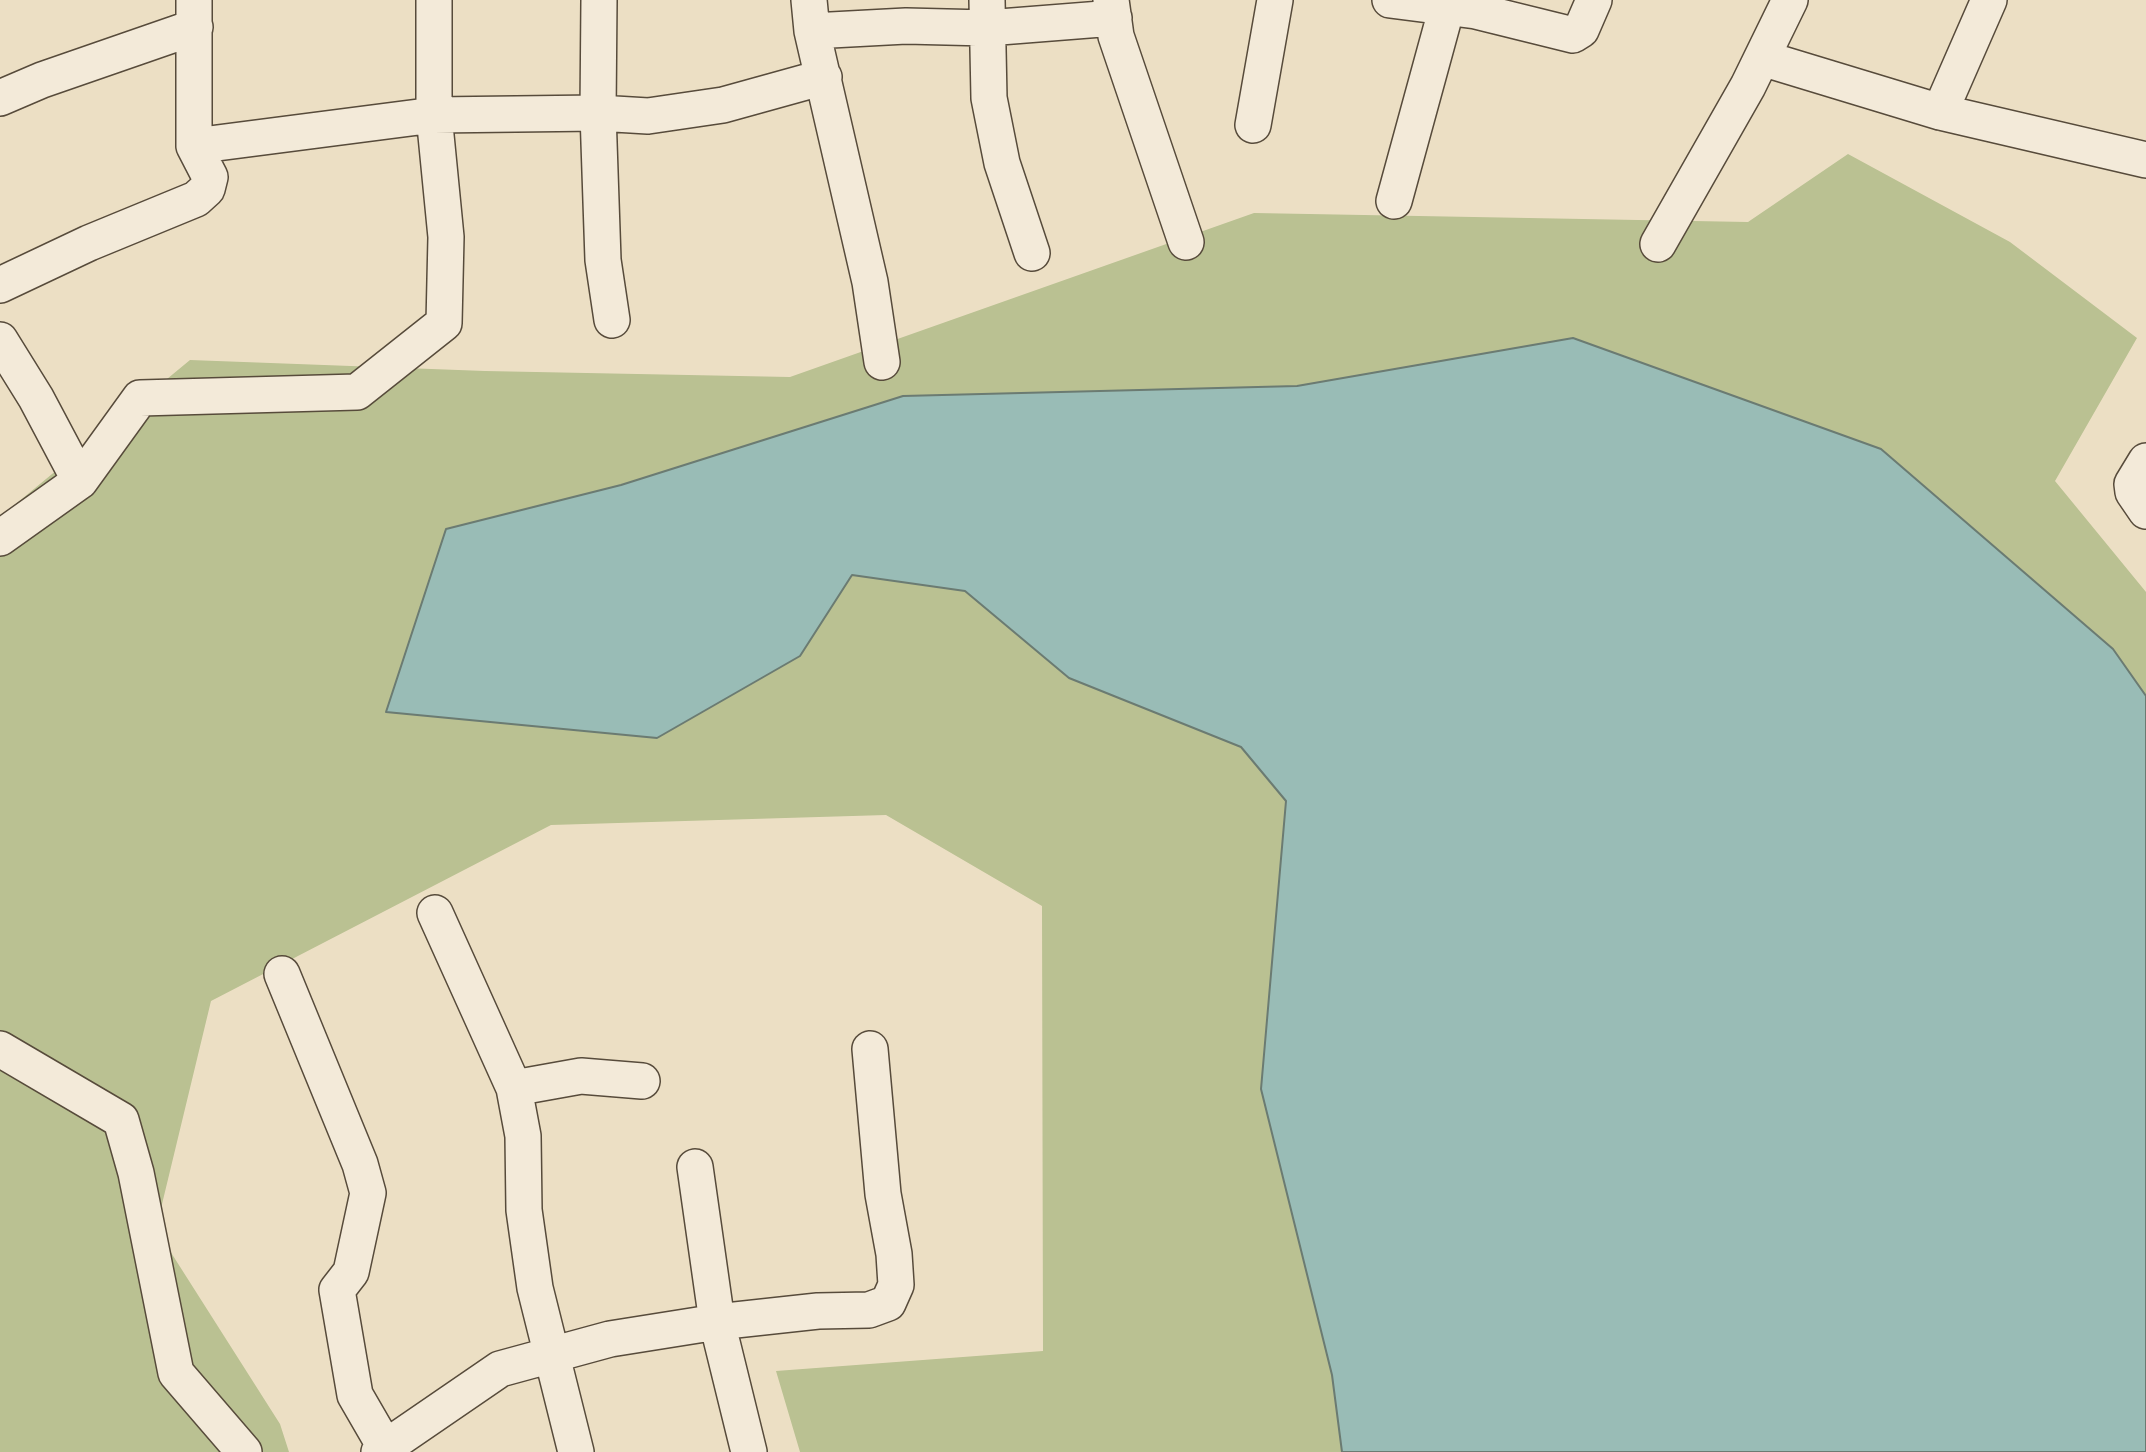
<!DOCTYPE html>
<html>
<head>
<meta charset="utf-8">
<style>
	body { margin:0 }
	canvas { display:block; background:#ecdfc4 }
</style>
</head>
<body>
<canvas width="2146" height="1452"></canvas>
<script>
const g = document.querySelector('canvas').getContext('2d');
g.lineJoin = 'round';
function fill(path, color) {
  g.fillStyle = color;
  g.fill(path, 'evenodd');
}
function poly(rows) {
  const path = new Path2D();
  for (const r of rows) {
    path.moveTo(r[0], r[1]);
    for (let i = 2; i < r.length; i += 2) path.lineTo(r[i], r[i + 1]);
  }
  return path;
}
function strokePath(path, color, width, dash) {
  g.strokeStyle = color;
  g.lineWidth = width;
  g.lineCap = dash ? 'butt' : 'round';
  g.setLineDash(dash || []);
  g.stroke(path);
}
fill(poly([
	[1848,154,2010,242,2137,338,2055,481,2146,592,2146,1452,800,1452,776,1371,1043,1351,1042,906,886,815,551,825,211,1001,156,1229,280,1424,289,1452,0,1452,0,517,190,360,485,371,790,377,1254,213,1748,222]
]), '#bac192');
const water = poly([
	[1573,338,1881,449,2113,649,2146,696,2146,1452,1342,1452,1332,1375,1261,1089,1286,801,1241,747,1069,678,965,591,852,575,800,656,657,738,386,712,446,529,621,485,903,396,1297,386,1573,338]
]);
fill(water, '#99bcb6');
strokePath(water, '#6b7b72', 2);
const minor = poly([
	[599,0,598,113,603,260,612,320],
	[809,0,812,31,870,282,882,362],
	[987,0,989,98,1002,163,1032,253],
	[1111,0,1116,36,1186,242],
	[1390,0,1476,11,1573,35,1581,30,1594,0],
	[812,31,906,26,987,28,1114,18],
	[1762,58,1940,112,2146,160],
	[0,98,42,80,195,27],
	[1940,112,1989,0],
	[1253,125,1275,0],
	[194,146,434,115,598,113,648,116,723,105,824,77],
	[1394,201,1447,7],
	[1658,244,1748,86,1790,0],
	[0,285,89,243,196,199,207,189,210,177,194,146,194,0],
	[0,340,36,398,80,481],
	[2146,461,2132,484,2133,492,2146,511],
	[0,538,80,481,140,398,357,392,444,323,446,237,434,115,434,0],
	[435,913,514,1088,523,1136,524,1210,535,1288,576,1452],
	[282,974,360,1164,368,1193,351,1272,337,1290,355,1395,388,1452],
	[0,1049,121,1120,136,1173,176,1373,244,1452],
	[514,1088,581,1076,642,1081],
	[695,1167,717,1322,749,1452],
	[379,1452,500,1369,610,1339,717,1322,818,1311,869,1310,888,1303,896,1285,894,1254,883,1194,870,1049]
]);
strokePath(minor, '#574b3b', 38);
strokePath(minor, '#f3ead9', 35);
</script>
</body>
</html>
